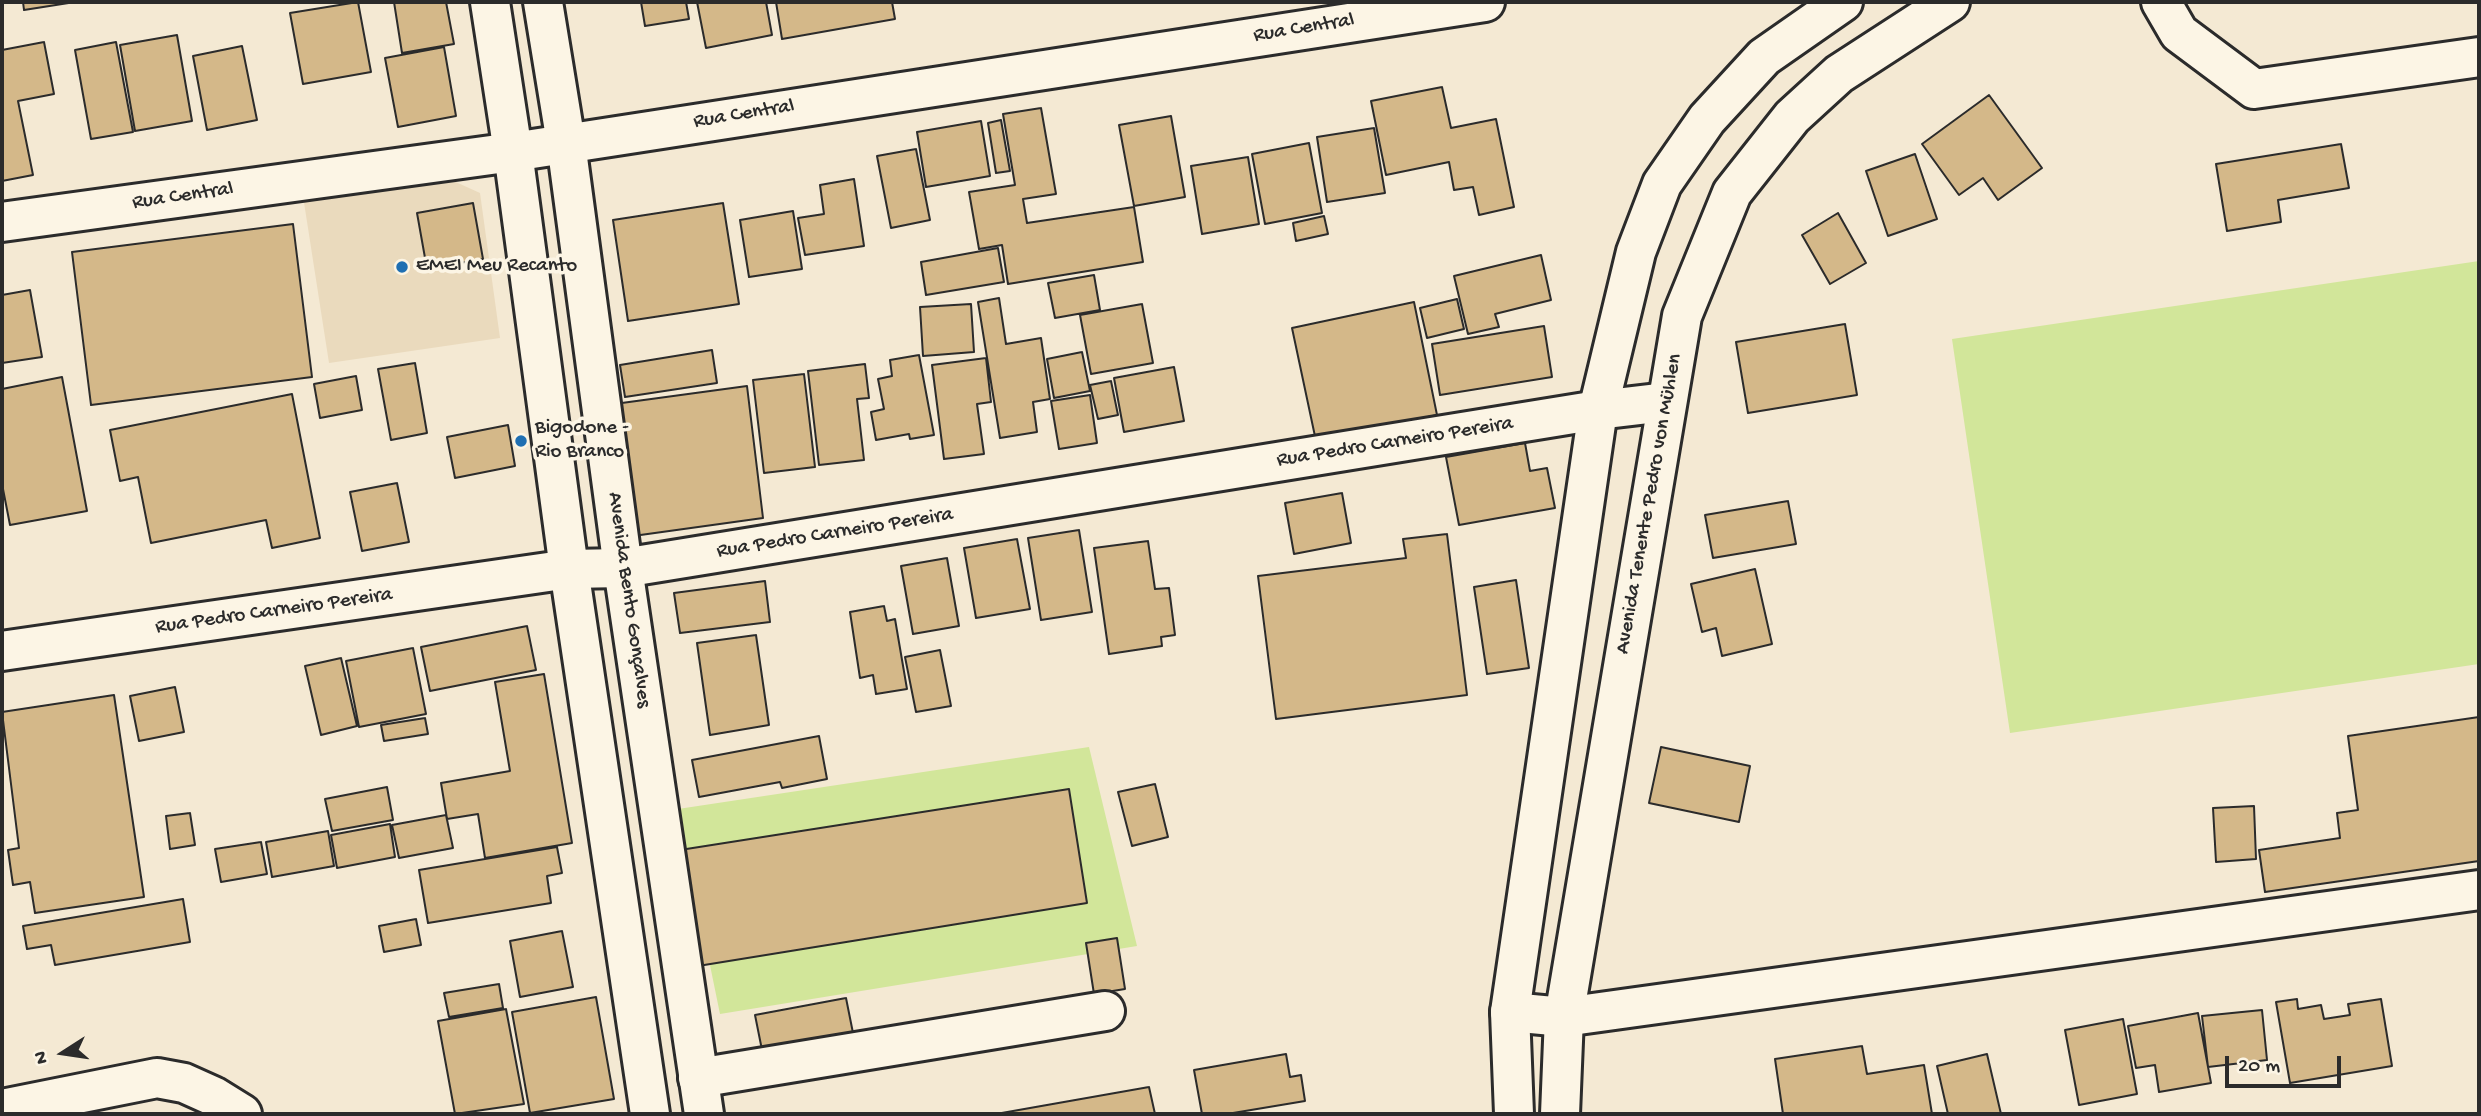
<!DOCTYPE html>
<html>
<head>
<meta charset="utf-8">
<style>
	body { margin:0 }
	#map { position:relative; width:2481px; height:1116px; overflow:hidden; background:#f4e9d3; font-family:"Gochi Hand",sans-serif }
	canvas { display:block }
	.frame { position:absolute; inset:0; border:4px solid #2b2b2b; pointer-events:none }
	.north { position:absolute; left:28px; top:1018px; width:70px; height:70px; -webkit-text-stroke:5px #fcf5e5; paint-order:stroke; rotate:258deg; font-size:19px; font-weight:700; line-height:28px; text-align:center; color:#2b2b2b }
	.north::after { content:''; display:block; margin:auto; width:24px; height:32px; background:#2b2b2b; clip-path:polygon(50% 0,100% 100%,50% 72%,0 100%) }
	.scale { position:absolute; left:2225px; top:1056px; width:116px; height:32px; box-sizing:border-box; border:4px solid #2b2b2b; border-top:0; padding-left:9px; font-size:21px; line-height:24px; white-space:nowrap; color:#2b2b2b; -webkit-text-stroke:5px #fcf5e5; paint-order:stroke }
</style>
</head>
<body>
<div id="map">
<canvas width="2481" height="1116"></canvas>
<div class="frame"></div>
<div class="north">N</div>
<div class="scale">20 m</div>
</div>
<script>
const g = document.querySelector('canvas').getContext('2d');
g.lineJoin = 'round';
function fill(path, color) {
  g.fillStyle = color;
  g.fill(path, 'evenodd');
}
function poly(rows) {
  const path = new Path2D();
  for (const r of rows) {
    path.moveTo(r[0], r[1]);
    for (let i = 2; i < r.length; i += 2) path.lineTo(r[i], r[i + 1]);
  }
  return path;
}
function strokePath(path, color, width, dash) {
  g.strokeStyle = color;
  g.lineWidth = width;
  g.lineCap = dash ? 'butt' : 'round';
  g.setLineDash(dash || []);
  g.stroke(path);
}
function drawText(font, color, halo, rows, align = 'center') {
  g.font = font + ' "Gochi Hand",sans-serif';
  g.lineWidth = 7;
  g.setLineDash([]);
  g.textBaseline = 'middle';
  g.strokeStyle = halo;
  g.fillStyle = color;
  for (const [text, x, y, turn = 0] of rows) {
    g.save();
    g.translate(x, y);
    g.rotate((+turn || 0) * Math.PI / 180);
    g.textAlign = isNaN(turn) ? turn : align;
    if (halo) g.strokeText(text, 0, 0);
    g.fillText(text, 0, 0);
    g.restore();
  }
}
fill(poly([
	[438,174,480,193,500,338,329,363,303,196]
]), '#eadabd');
fill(poly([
	[2479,261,2479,664,2010,733,1952,339],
	[1089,747,1137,946,720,1014,678,809]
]), '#d2e69a');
const building = poly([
	[23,2,75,2,24,10,23,2],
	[358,2,371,72,303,84,290,13,358,2],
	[394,2,446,2,454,44,402,53,394,2],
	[641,2,686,2,689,19,645,26,641,2],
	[697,2,766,2,772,35,706,48,697,2],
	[776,2,892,2,895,19,782,39,776,2],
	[177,35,192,121,135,131,120,45,177,35],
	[44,42,54,94,18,101,33,175,2,181,2,50,44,42],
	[116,42,133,132,91,139,75,50,116,42],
	[242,46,257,120,207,130,193,56,242,46],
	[444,47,456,116,398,127,385,58,444,47],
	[1442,87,1451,128,1496,119,1514,207,1479,215,1473,187,1454,190,1449,162,1386,175,1371,101,1442,87],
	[1989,95,2042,168,1998,200,1983,178,1959,195,1922,144,1989,95],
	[1041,108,1056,194,1023,199,1027,223,1134,207,1143,262,1008,284,1002,245,979,249,969,192,1015,185,1003,114,1041,108],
	[1171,116,1185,197,1134,206,1119,125,1171,116],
	[1001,120,1010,171,996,173,988,123,1001,120],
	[981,121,990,176,926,187,917,132,981,121],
	[1374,128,1385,193,1327,202,1317,137,1374,128],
	[1309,143,1322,213,1265,224,1252,154,1309,143],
	[2341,144,2349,188,2278,200,2281,222,2227,231,2216,164,2341,144],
	[916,149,930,220,891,228,877,156,916,149],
	[1915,154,1937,219,1888,236,1866,171,1915,154],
	[1248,157,1259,224,1202,234,1191,166,1248,157],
	[854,179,864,246,805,255,798,218,824,214,820,185,854,179],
	[473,203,483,259,427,269,417,213,473,203],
	[723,203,739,304,628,321,613,220,723,203],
	[793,211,802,269,749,277,740,220,793,211],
	[1838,213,1866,263,1830,284,1802,235,1838,213],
	[1324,216,1328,234,1296,241,1293,223,1324,216],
	[293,224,312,377,91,405,72,252,293,224],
	[998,248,1004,282,926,295,921,262,998,248],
	[1541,255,1551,300,1495,314,1499,327,1468,334,1454,276,1541,255],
	[1094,275,1100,310,1055,318,1048,283,1094,275],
	[30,290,42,357,2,363,2,295,30,290],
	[999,298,1006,344,1041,338,1050,399,1033,402,1037,432,1000,438,978,302,999,298],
	[1457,299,1464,329,1427,338,1420,308,1457,299],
	[1414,302,1437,415,1316,441,1292,328,1414,302],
	[971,304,974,352,923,356,920,307,971,304],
	[1142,304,1153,363,1091,374,1080,315,1142,304],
	[1845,324,1857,395,1748,413,1736,342,1845,324],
	[1544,326,1552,377,1440,395,1432,344,1544,326],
	[712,350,717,383,625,397,620,365,712,350],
	[1082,352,1090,391,1054,398,1047,359,1082,352],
	[919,355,934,435,910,439,909,434,876,440,871,412,884,409,878,379,892,376,890,360,919,355],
	[986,358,991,402,977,404,984,454,944,459,932,365,986,358],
	[415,363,427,433,391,440,378,369,415,363],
	[865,364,869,398,857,399,864,460,819,465,808,371,865,364],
	[1174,367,1184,421,1124,432,1114,378,1174,367],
	[804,374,815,467,764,473,753,380,804,374],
	[356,376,362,410,320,418,314,384,356,376],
	[62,377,87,511,10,525,2,484,2,389,62,377],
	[1111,381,1118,415,1098,419,1090,385,1111,381],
	[747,386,763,518,626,537,607,405,747,386],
	[292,394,320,538,272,548,266,520,151,543,138,477,120,481,110,430,292,394],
	[1090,395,1097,443,1059,449,1051,401,1090,395],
	[508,425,515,466,455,478,447,437,508,425],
	[1525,443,1530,471,1547,468,1555,508,1459,525,1446,457,1525,443],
	[397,483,409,542,362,551,350,492,397,483],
	[1342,493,1351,543,1294,554,1285,503,1342,493],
	[1788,501,1796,544,1713,558,1705,515,1788,501],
	[1079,530,1092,612,1041,620,1028,538,1079,530],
	[1447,534,1467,695,1276,719,1258,576,1406,558,1403,539,1447,534],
	[1017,539,1030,609,976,618,964,548,1017,539],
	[1148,541,1155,589,1169,588,1175,635,1161,637,1162,646,1109,654,1094,548,1148,541],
	[947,558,959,626,913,634,901,566,947,558],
	[1755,569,1772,644,1722,656,1716,628,1702,632,1691,584,1755,569],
	[1516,580,1529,668,1487,674,1474,587,1516,580],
	[765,581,770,622,680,633,674,593,765,581],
	[884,606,887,621,895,619,907,689,876,694,873,675,860,678,850,612,884,606],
	[527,626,536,670,430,691,421,647,527,626],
	[756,635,769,725,710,735,697,643,756,635],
	[413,648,426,714,359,727,346,661,413,648],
	[940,650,951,706,916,712,905,657,940,650],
	[341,658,357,726,321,735,305,666,341,658],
	[544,674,572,843,485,858,478,814,447,819,441,783,510,771,495,682,544,674],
	[175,687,184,732,139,741,130,696,175,687],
	[114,695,144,897,35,913,30,882,13,885,8,850,19,848,2,712,114,695],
	[2479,717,2479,861,2265,892,2259,850,2340,838,2337,813,2358,810,2348,736,2479,717],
	[425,718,428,734,384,741,381,725,425,718],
	[819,736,827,779,782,788,780,782,699,797,692,760,819,736],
	[1661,747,1750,766,1739,822,1649,803,1661,747],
	[1155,784,1168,837,1132,846,1118,792,1155,784],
	[387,787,393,820,332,831,325,799,387,787],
	[1069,789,1087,903,698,966,680,850,1069,789],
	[2254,806,2256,859,2216,862,2213,808,2254,806],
	[190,813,195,845,170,849,166,816,190,813],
	[446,815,453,848,399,858,392,825,446,815],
	[390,824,395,857,337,868,331,835,390,824],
	[328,831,334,866,272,877,266,842,328,831],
	[261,842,267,874,221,882,215,849,261,842],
	[557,847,562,873,547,876,551,903,428,923,419,870,557,847],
	[183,899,190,942,55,965,51,945,27,949,23,926,183,899],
	[416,919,421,945,384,952,379,926,416,919],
	[562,931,573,987,520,997,510,941,562,931],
	[1117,938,1125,989,1094,994,1086,943,1117,938],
	[499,984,503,1008,449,1017,444,993,499,984],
	[596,997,614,1099,530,1113,512,1012,596,997],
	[846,998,853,1033,762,1050,755,1015,846,998],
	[2297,999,2298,1009,2321,1005,2324,1019,2350,1015,2348,1004,2381,999,2392,1066,2290,1083,2276,1002,2297,999],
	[506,1009,524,1104,455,1114,438,1021,506,1009],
	[2262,1010,2267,1060,2208,1067,2202,1016,2262,1010],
	[2198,1013,2211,1083,2159,1092,2155,1065,2136,1068,2128,1026,2198,1013],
	[2123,1019,2137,1094,2079,1105,2065,1030,2123,1019],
	[1862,1046,1867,1074,1924,1065,1932,1114,1783,1114,1775,1059,1862,1046],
	[1286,1054,1290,1077,1301,1075,1305,1101,1227,1114,1202,1114,1194,1070,1286,1054],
	[1987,1054,2001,1114,1948,1114,1937,1066,1987,1054],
	[1149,1087,1155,1114,996,1114,1149,1087]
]);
fill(building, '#d4b889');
strokePath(building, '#2b2b2b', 2);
const minor = poly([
	[2161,2,2179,33,2254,89,2479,57],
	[2,222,513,152,1485,2],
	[2,651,569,569,623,568,1598,410,1666,402],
	[1510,1012,1564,1017,2479,890],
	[698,1078,1105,1011],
	[2,1109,157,1078,184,1083,213,1096,242,1114]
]);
const major = poly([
	[490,2,513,152,569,569,650,1114],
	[543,2,566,143,623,568,704,1114],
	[1514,1114,1510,1012,1598,410,1636,252,1662,184,1707,119,1764,57,1843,2],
	[1560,1114,1564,1017,1682,316,1732,193,1792,117,1839,74,1950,2]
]);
strokePath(minor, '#2b2b2b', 44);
strokePath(major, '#2b2b2b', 44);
strokePath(minor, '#fcf5e5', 38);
strokePath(major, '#fcf5e5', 38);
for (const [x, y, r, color] of [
	[402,267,7,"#1f6fb2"],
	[521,441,7,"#1f6fb2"]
]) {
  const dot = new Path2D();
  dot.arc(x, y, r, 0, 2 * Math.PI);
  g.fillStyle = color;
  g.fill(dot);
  strokePath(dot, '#fcf5e5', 2.5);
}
drawText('21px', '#2b2b2b', '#fcf5e5', [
	["Rua Central",1304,29,-9],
	["Rua Central",744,115,-9],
	["Rua Central",183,197,-8],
	["Rua Pedro Carneiro Pereira",1395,443,-9],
	["Avenida Tenente Pedro von Mühlen",1650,504,-80],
	["Rua Pedro Carneiro Pereira",835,534,-9],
	["Avenida Bento Gonçalves",628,600,82],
	["Rua Pedro Carneiro Pereira",274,612,-8]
]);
drawText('21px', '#2b2b2b', '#fcf5e5', [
	["EMEI Meu Recanto",416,267],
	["Bigodone -",535,429],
	["Rio Branco",535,453]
], 'left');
</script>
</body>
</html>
